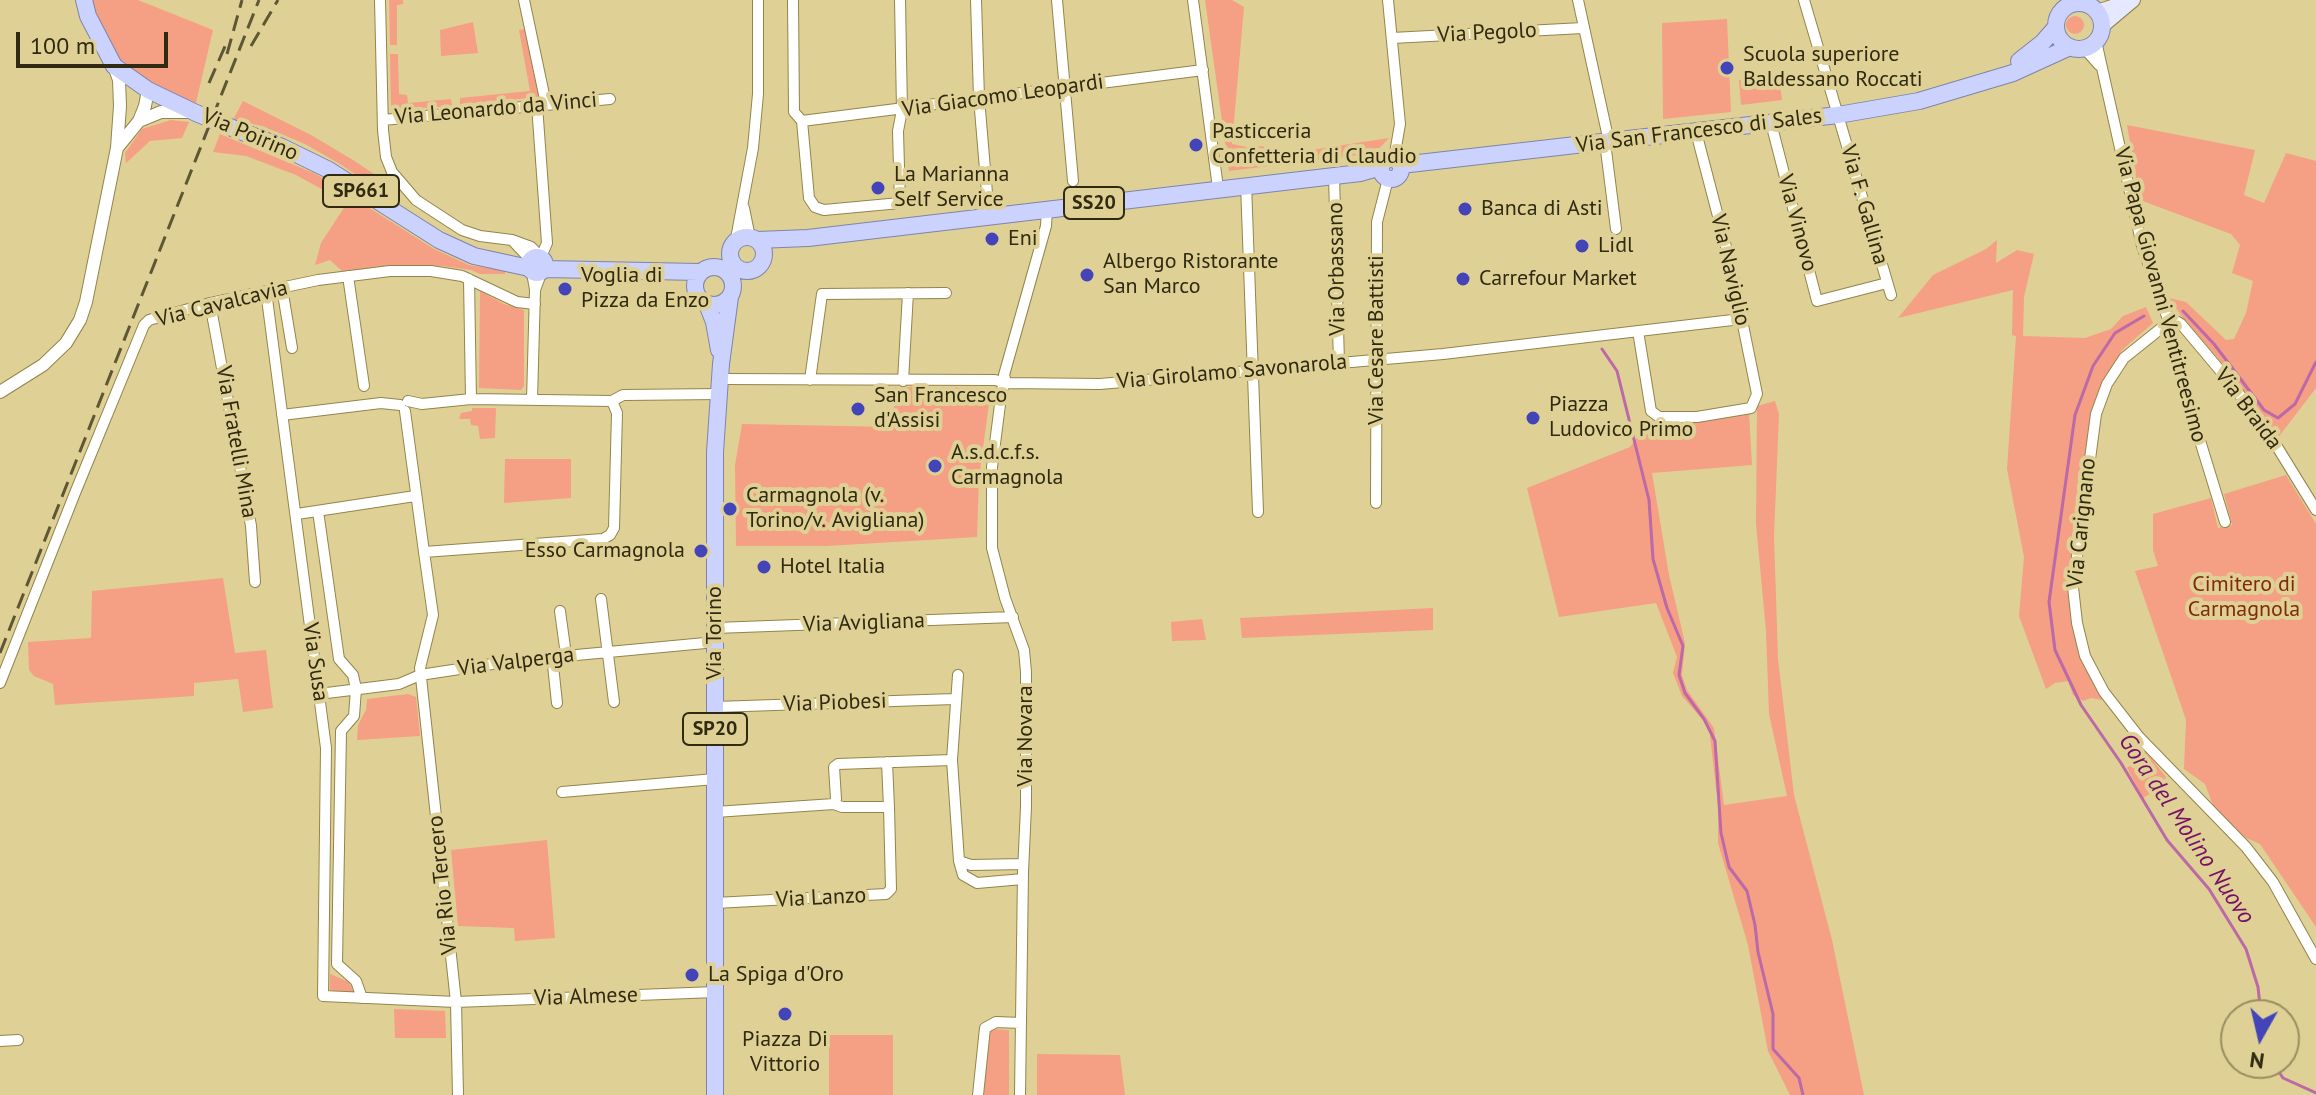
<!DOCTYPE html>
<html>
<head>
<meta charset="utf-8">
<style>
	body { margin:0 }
	#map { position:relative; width:2316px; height:1095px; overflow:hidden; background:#dfd195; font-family:"PT Sans",sans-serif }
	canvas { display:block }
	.north { position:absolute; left:2220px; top:999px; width:80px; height:80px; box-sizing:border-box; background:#dfd195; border:2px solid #998e60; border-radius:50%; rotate:188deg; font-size:22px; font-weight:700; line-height:32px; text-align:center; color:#2f2a11 }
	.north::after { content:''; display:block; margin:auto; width:28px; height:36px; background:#4444b9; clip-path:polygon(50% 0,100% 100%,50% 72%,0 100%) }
	.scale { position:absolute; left:16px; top:32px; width:152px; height:36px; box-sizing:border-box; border:4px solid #2f2a11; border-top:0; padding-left:10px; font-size:24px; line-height:28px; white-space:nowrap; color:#2f2a11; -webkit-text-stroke:6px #dfd195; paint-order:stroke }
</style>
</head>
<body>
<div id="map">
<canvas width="2316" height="1095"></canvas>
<div class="north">N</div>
<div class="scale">100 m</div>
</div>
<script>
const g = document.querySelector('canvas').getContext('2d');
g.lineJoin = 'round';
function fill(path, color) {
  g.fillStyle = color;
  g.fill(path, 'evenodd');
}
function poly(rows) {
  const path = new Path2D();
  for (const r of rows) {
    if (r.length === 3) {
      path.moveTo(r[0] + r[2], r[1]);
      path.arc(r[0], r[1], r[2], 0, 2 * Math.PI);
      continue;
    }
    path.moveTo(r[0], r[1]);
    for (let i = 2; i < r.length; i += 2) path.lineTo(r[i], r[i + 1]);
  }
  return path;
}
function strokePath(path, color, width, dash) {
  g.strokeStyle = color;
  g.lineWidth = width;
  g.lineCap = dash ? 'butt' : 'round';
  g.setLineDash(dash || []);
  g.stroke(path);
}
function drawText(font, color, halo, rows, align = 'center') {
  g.font = font + ' "PT Sans",sans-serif';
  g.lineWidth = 8;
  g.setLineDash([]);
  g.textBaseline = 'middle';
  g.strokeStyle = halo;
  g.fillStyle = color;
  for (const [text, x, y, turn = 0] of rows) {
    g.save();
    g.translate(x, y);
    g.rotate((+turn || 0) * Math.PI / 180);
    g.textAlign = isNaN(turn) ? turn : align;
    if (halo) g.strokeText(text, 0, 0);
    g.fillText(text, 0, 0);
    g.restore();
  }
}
fill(poly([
	[86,0,138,0,213,30,195,107,124,67],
	[389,0,403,0,403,4,397,5,397,45,390,45],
	[1205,0,1232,0,1244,7,1232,144,1251,148,1252,145,1266,147,1266,157,1389,138,1375,153,1229,171],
	[2075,25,9],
	[1727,19,1731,112,1663,119,1662,23],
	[473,22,478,53,441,56,440,30],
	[526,29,539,97,460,105,460,98,530,91,519,30],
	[390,54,398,54,399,94,407,95,408,103,451,99,452,106,391,110],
	[1779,76,1782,100,1741,105,1739,80],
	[243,101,311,135,353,160,383,180,397,197,392,199,340,164,305,144,262,126,233,120],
	[171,120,189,122,182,138,150,141,126,163,125,153,142,129],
	[2127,125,2255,150,2244,195,2264,203,2286,153,2316,161,2316,388,2277,439,2223,364,2183,318,2169,298,2186,302,2226,340,2234,339,2246,313,2253,281,2232,273,2240,245,2231,234,2140,200],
	[220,134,316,174,434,249,469,265,505,271,505,274,480,274,471,270,443,266,404,265,342,271,330,260,315,265,321,243,347,203,296,175,246,156,213,152],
	[1997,240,1996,263,2017,250,2034,254,2024,297,2023,336,2085,338,2111,329,2123,316,2146,307,2153,323,2122,350,2097,394,2086,447,2068,595,2080,654,2102,700,2091,698,2083,701,2073,695,2068,681,2055,683,2046,689,2019,616,2024,557,2007,469,2016,336,2012,335,2013,290,1898,318,1933,275,1986,249],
	[480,291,504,304,524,310,524,386,521,390,479,388],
	[895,387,991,388,979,478,977,537,827,546,736,546,735,465,742,424,893,427],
	[1775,401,1779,414,1774,536,1778,659,1794,795,1832,940,1864,1095,1790,1095,1768,1051,1748,945,1718,843,1718,806,1709,727,1682,696,1673,673,1677,657,1656,603,1559,617,1527,488,1630,447,1639,435,1637,431,1749,413,1752,465,1652,473,1669,575,1685,643,1682,675,1687,690,1714,728,1724,805,1787,796,1769,714,1766,631,1756,524,1757,406],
	[472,408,496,408,495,438,480,439,478,426,471,425,470,419,459,419,461,413,472,411],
	[505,459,571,459,571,498,504,503],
	[2286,475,2316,524,2316,927,2260,844,2239,835,2214,808,2205,784,2184,769,2186,720,2135,571,2158,566,2153,550,2153,514,2211,498,2218,528,2232,525,2224,494],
	[223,578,235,653,266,650,273,708,243,712,238,679,194,683,194,696,55,705,53,684,34,676,29,670,28,642,91,638,92,591],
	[1433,608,1433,630,1242,638,1240,618],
	[1202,619,1206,640,1172,641,1171,622],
	[408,694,416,697,420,736,357,740,358,725,366,710,367,699],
	[2146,752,2166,777,2161,787,2143,798,2127,768],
	[547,840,555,938,515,941,514,928,458,926,451,850],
	[330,974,349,982,354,993,330,992],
	[394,1009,445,1011,446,1038,395,1038],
	[989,1029,1009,1030,1009,1095,984,1095],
	[829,1035,893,1035,893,1095,829,1095],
	[1037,1054,1120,1055,1125,1095,1037,1095]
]), '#f59f85');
strokePath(poly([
	[2183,311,2214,344,2264,410,2278,418,2295,404,2316,362],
	[2144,316,2115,333,2093,366,2075,415,2049,602,2055,650,2081,705,2121,763,2167,840,2209,889,2246,949,2258,987,2261,1015],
	[1602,349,1617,371,1649,500,1653,559,1667,608,1683,646,1679,675,1685,693,1704,719,1715,741,1721,833,1729,867,1747,891,1755,925,1758,952,1773,1014,1773,1049,1799,1078,1803,1095],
	[2273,1063,2283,1078,2316,1093]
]), '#bb69a7', 3);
const minor = poly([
	[380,0,383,130,386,157,392,172,416,200,462,230,480,236,512,240],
	[524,0,546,104],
	[793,0,794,112,802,121,809,198,815,207,824,210,900,203,898,131,902,110,900,0],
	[976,0,979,98,989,217],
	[1057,0,1073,181],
	[1193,0,1218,188],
	[1388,0,1400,124,1394,159],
	[1578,0,1609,142],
	[1804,0,1891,295],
	[1392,38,1583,28],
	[2096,41,2142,246,2169,322,2169,338,2174,356,2225,522],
	[2084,48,2099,65],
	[383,120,610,99],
	[802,121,1203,70],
	[1771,123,1817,301,1887,283],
	[1605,142,1616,229],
	[1334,175,1339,364],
	[1246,184,1258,512],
	[744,208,750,238],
	[735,244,753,148,758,94,758,0],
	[530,259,512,240,531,247,541,257,547,243,537,105],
	[532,272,535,290,542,271],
	[348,276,364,386],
	[469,279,471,399],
	[282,288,292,348],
	[266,291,326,748,323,996,456,1002,716,992],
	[210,303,251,526,255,582],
	[2169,322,2124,358,2107,384,2096,414,2073,587,2077,623,2085,656,2104,692,2139,737,2246,847,2273,882,2316,959],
	[2169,322,2176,321,2181,324,2234,387,2276,445,2316,510],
	[1638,331,1651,411,1659,417,1697,417,1751,408,1757,394,1731,266,1696,132],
	[721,379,995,380,1006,383,1100,384,1443,354,1741,319],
	[810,380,822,294,946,293],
	[903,381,908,293],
	[532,400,535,290],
	[612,401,623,395,720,394],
	[405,411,424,552,603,539,610,535,614,528,617,413,612,401,471,399,422,404,408,401],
	[282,415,381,403,400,405],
	[1376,503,1377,222,1388,179],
	[318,511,339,659,353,675,356,689,354,716,341,731,337,964,356,981,362,998],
	[297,514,415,496],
	[424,552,433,615,420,668,456,1002,458,1095],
	[601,599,614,702],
	[560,611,566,655],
	[715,628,1013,617],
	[552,656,557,703],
	[958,675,952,760,959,861,963,875,977,883,1023,879],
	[0,683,75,493,144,325,149,320,210,303,266,291,318,280,390,271,431,271,462,276,517,302,535,304],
	[319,694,399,684,420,675,512,661,716,642],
	[715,707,954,699],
	[562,792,715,779],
	[834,804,836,799,834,767,838,764,952,760],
	[715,812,834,804,842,807,889,807,887,762],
	[959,861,971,865,1023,864],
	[715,903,886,894,891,889,889,807],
	[0,1041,18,1040],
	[978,1095,985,1028,996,1022,1021,1023],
	[1020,1095,1023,872,1026,807,1026,672,1024,650,1005,598,992,548,992,467,1002,389,1006,383,1004,375,1046,226,1047,209]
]);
const tertiary = poly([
	[139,121,161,112,189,112],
	[117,148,139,121,145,106,148,90],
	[0,392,43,365,66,343,80,320,86,302,117,148,120,106,119,80,114,66]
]);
const secondary = poly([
	[2097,12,2127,2],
	[2102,26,2133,0]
]);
const primary = poly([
	[84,0,88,16,114,66,148,90,196,113],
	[2079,26,23],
	[2019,61,2043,42,2056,27],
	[227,126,282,147,329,170,439,240,474,256,529,268],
	[1391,169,10],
	[1401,165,1838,115,1919,101,2013,73,2070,47],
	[747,254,17],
	[757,240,808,238,1037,211,1360,173,1381,167],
	[537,265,8],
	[714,286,19],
	[544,269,700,272],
	[707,304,714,322,719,350],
	[715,1095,715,452,721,364,730,297]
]);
strokePath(minor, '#92854b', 12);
strokePath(tertiary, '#92854b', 14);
strokePath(secondary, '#92854b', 16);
strokePath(primary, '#7e84ab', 18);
strokePath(minor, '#fff', 10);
strokePath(tertiary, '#fff', 12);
strokePath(secondary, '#e5e8ff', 14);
strokePath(primary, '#cbd2fe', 16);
strokePath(poly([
	[251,46,278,0],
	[227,54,242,0],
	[209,83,226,44],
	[0,653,259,0]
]), '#5e5735', 3, [16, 8]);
const primaryBridge = poly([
	[196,113,227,126]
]);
strokePath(primaryBridge, '#7e84ab', 18, []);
strokePath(primaryBridge, '#cbd2fe', 16);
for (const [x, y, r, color] of [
	[1727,68,8,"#4444b9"],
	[1196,145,8,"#4444b9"],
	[878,188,8,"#4444b9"],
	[1465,209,8,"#4444b9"],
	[992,239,8,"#4444b9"],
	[1582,246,8,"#4444b9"],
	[1087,275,8,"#4444b9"],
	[1463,279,8,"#4444b9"],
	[565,289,8,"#4444b9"],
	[858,409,8,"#4444b9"],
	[1533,418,8,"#4444b9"],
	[935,466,8,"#4444b9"],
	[730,509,8,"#4444b9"],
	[701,551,8,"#4444b9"],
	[764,567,8,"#4444b9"],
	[692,975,8,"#4444b9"],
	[785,1014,8,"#4444b9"]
]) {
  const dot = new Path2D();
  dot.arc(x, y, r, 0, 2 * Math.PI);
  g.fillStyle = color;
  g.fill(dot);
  strokePath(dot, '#dfd195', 3);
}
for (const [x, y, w] of [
	[361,191,76],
	[1094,203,60],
	[715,729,64]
]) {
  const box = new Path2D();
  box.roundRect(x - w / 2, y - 16, w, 32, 6);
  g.fillStyle = '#dfd195';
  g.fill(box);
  strokePath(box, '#2f2a11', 2);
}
drawText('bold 20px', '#2f2a11', null, [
	["SP661",361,191],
	["SS20",1094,203],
	["SP20",715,729]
]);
drawText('22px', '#2f2a11', '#dfd195', [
	["Via Pegolo",1487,33,-3],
	["Via Giacomo Leopardi",1003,96,-8],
	["Via Leonardo da Vinci",496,109,-5],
	["Via San Francesco di Sales",1699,131,-7],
	["Via Poirino",250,135,23],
	["Via F. Gallina",1864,205,74],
	["Via Vinovo",1797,223,75],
	["Via Orbassano",1337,269,-91],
	["Via Naviglio",1730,270,77],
	["Via Papa Giovanni Ventitreesimo",2160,295,75],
	["Via Cavalcavia",222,304,-14],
	["Via Cesare Battisti",1377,340,-90],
	["Via Girolamo Savonarola",1232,372,-5],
	["Via Braida",2248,409,53],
	["Via Fratelli Mina",236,442,80],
	["Via Carignano",2082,523,-84],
	["Via Avigliana",864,623,-2],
	["Via Torino",715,633,-90],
	["Via Susa",315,662,82],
	["Via Valperga",516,662,-7],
	["Via Piobesi",835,703,-2],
	["Via Novara",1026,736,-90],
	["Via Rio Tercero",443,885,-96],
	["Via Lanzo",821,898,-3],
	["Via Almese",586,997,-2]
]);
drawText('22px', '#2f2a11', '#dfd195', [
	["Scuola superiore",1743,55],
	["Baldessano Roccati",1743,80],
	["Pasticceria",1212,132],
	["Confetteria di Claudio",1212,157],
	["La Marianna",894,175],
	["Self Service",894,200],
	["Banca di Asti",1481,209],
	["Eni",1008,239],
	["Lidl",1598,246],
	["Albergo Ristorante",1103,262],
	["San Marco",1103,287],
	["Voglia di",581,276],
	["Pizza da Enzo",581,301],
	["Carrefour Market",1479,279],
	["San Francesco",874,396],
	["d'Assisi",874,421],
	["Piazza",1549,405],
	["Ludovico Primo",1549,430],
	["A.s.d.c.f.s.",951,453],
	["Carmagnola",951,478],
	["Carmagnola (v.",746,496],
	["Torino/v. Avigliana)",746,521],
	["Esso Carmagnola",685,551,"right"],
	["Hotel Italia",780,567],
	["La Spiga d'Oro",708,975],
	["Piazza Di",785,1040,"center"],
	["Vittorio",785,1065,"center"]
], 'left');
drawText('22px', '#82290b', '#dfd195', [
	["Cimitero di",2244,585],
	["Carmagnola",2244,610]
]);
drawText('italic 24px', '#781166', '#dfd195', [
	["Gora del Molino Nuovo",2186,829,56]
]);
</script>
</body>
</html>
